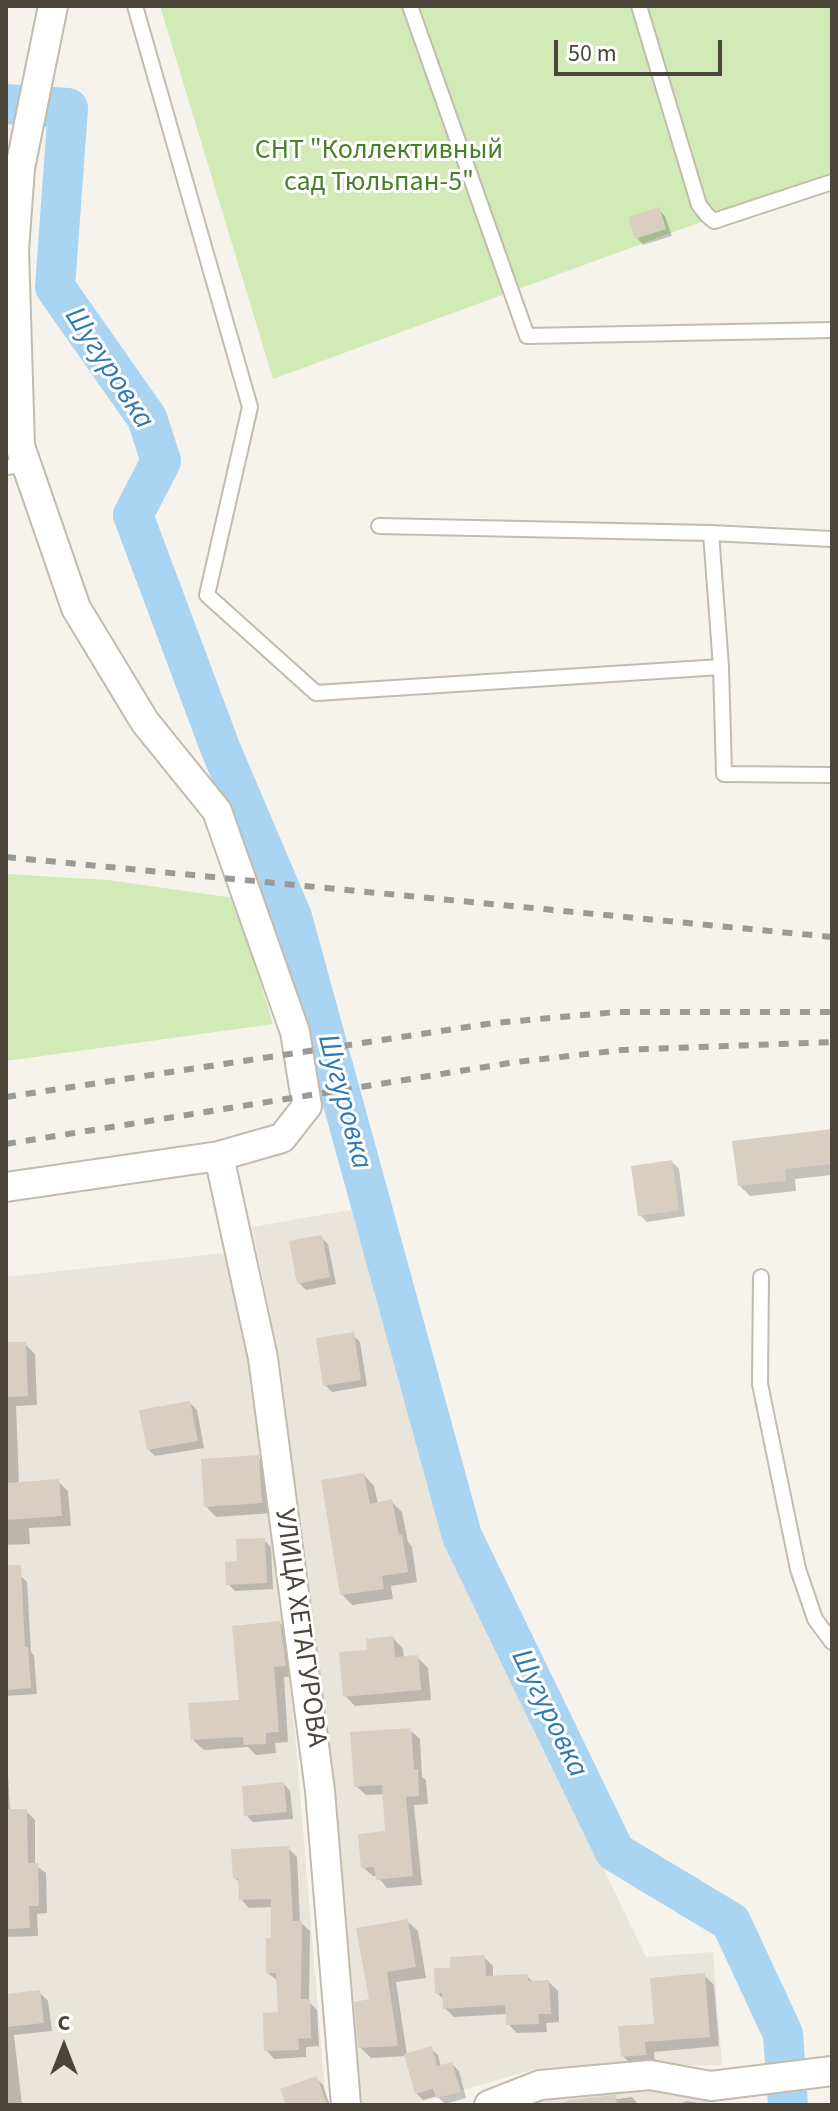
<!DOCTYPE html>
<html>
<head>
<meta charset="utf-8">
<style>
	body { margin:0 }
	#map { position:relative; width:838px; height:2111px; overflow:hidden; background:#f6f3ec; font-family:"Source Sans 3",sans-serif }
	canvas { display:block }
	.frame { position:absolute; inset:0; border:8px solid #4b4439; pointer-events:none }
	.north { position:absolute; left:24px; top:2007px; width:80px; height:80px; -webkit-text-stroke:6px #fff; paint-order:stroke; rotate:0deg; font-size:22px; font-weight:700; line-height:32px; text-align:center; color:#4b4439 }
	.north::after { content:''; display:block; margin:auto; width:28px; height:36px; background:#4b4439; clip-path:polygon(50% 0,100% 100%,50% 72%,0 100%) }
	.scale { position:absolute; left:554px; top:40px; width:168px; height:36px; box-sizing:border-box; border:4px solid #4b4439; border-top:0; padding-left:10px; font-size:24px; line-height:28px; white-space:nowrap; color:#4b4439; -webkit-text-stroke:6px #fff; paint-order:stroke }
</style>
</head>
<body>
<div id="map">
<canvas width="838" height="2111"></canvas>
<div class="frame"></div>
<div class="north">С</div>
<div class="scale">50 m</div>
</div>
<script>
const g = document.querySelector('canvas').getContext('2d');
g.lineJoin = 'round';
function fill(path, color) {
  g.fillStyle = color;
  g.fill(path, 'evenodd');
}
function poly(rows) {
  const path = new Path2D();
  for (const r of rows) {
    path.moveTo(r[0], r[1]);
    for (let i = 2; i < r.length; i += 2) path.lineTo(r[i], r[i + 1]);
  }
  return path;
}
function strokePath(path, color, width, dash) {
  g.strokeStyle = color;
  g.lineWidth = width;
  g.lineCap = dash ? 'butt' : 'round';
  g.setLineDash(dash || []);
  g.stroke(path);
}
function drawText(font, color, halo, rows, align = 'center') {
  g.font = font + ' "Source Sans 3",sans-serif';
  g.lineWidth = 6;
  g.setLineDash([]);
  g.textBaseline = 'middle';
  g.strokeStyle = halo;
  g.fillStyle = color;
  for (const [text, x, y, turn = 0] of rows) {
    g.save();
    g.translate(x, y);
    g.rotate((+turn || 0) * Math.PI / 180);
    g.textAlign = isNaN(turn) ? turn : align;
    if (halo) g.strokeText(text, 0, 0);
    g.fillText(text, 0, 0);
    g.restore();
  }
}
fill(poly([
	[355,1209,449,1548,646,1957,713,1952,722,2065,532,2070,411,2105,359,2105,326,1730,281,1369,252,1227],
	[225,1253,252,1377,293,1709,326,2105,6,2105,6,1277],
	[650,2077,703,2091,709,2105,502,2105]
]), '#eae5da');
fill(poly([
	[160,6,832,6,832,174,273,379],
	[6,874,108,880,234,898,273,1024,6,1061]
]), '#d2eab5');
fill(poly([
	[658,209,665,216,672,236,643,245,637,238],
	[832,1131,832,1175,795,1179,796,1191,750,1196,740,1186],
	[672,1162,679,1169,685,1216,647,1222,640,1215],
	[321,1237,328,1244,336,1284,306,1290,299,1283],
	[353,1335,360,1342,367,1386,332,1392,325,1385],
	[6,1344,25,1344,35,1354,37,1405,16,1406,19,1484,58,1481,68,1491,71,1526,29,1528,30,1544,6,1545],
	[190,1403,197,1410,204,1448,155,1456,148,1449],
	[258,1457,268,1468,272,1513,216,1517,206,1506],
	[364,1475,374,1486,378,1504,392,1502,402,1512,408,1542,412,1547,417,1582,391,1586,393,1599,352,1605,342,1594],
	[264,1540,271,1547,273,1589,235,1591,228,1584],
	[20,1575,27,1582,31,1652,34,1656,37,1694,6,1696,6,1576],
	[280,1623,290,1634,296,1676,284,1677,288,1742,275,1743,276,1753,256,1755,248,1747,204,1750,193,1740,241,1701],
	[393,1638,403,1649,404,1658,417,1657,428,1668,431,1700,355,1706,345,1696,369,1652],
	[410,1730,420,1739,422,1777,426,1780,428,1804,414,1805,422,1885,387,1888,377,1876,373,1876,363,1867,388,1833,385,1794,366,1795,356,1786],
	[6,1737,10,1811,26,1811,35,1820,35,1865,46,1873,47,1913,37,1914,38,1936,6,1937],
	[284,1784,290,1791,293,1819,253,1822,246,1815],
	[288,1848,297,1857,300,1922,310,1931,309,2002,317,2010,319,2046,306,2047,306,2057,274,2059,266,2050,280,2014,278,1981,268,1973,273,1940,273,1907,249,1908,241,1899,240,1883,235,1878],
	[407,1921,418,1931,426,1978,396,1982,407,2055,431,2049,438,2055,441,2067,452,2064,459,2071,466,2098,445,2104,437,2096,423,2100,416,2093,406,2056,371,2058,360,2047,371,2001],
	[484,1957,493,1966,493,1977,527,1976,534,1983,549,1982,558,1991,559,2022,546,2023,547,2032,517,2033,508,2024,507,2014,454,2017,445,2008,445,2001,437,1993,452,1970],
	[704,1975,714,1985,719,2046,654,2052,655,2064,633,2066,623,2056,656,2026],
	[39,1992,48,2001,52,2031,14,2035,22,2105,6,2105,6,1996],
	[316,2078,323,2085,330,2105,288,2105],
	[615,2097,617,2099,632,2097,639,2105,541,2105],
	[687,2101,698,2103,700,2105,676,2105]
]), '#0003');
strokePath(poly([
	[6,104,68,108,55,287,147,418,161,461,133,515,221,750,292,917,462,1536,615,1852,731,1922,783,2034,788,2105]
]), '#a9d4f2', 40);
fill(poly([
	[659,207,666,229,635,239,628,217],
	[832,1129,832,1164,785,1169,786,1181,738,1186,732,1141],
	[672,1160,679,1210,638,1216,631,1166],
	[322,1235,330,1277,297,1284,289,1241],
	[354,1332,361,1380,323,1386,316,1338],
	[6,1342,26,1342,28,1396,6,1397],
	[190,1401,198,1441,147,1450,139,1410],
	[259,1455,262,1503,204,1507,201,1459],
	[364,1473,370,1504,392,1499,399,1535,402,1534,408,1572,382,1576,384,1589,340,1595,321,1480],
	[59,1479,62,1516,6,1520,6,1483],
	[265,1538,267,1583,226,1585,225,1562,237,1561,236,1539],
	[6,1565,21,1565,25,1647,28,1647,31,1688,6,1690],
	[280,1621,286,1666,274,1667,279,1732,266,1733,266,1744,244,1745,243,1737,191,1740,188,1703,239,1700,232,1626],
	[393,1636,395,1657,418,1655,421,1690,343,1697,339,1652,367,1650,366,1639],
	[411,1728,414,1769,418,1769,419,1796,406,1797,413,1876,376,1880,374,1867,361,1868,358,1834,385,1831,382,1785,354,1787,350,1732],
	[284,1782,287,1812,244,1816,242,1786],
	[6,1809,27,1809,28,1863,38,1863,39,1906,29,1906,30,1928,6,1929],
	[289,1846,293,1921,302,1921,301,1999,310,1999,311,2038,298,2039,299,2050,264,2051,263,2013,278,2012,276,1973,266,1973,266,1938,271,1938,271,1899,239,1900,238,1878,233,1879,231,1849],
	[408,1919,416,1967,387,1972,398,2046,358,2048,354,2002,369,1999,356,1928],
	[485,1955,486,1976,528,1974,528,1981,549,1980,551,2014,538,2014,539,2024,506,2025,505,2005,443,2009,442,1993,435,1994,434,1968,450,1968,450,1957],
	[705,1973,710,2037,645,2042,646,2055,621,2057,618,2026,654,2024,650,1978],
	[40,1990,44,2023,6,2027,6,1994],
	[432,2046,437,2066,452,2062,461,2092,436,2098,433,2089,415,2094,404,2054],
	[317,2076,327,2105,286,2105,280,2089],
	[616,2095,617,2105,568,2105,567,2100]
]), '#d8cfc1');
const lane = poly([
	[135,6,250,407,207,595,316,693,721,667,724,774,832,775],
	[410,6,527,336,832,330],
	[639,6,699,205,707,215,714,221,832,182],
	[6,467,27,465],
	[379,526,711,533,721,667],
	[711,533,832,539],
	[761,1277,760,1384,798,1569,815,1619,832,1642]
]);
const street = poly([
	[219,1156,263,1358,320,1791,346,2105],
	[6,1187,219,1156,282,1138,307,1106,295,1032,217,811,145,722,76,608,20,446,14,250,20,168,53,6],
	[489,2105,540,2085,650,2075,711,2086,832,2071]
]);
strokePath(lane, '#c2bbae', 18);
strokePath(street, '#c2bbae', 32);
strokePath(lane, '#fff', 14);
strokePath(street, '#fff', 28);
strokePath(poly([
	[6,857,832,937],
	[6,1097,494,1023,617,1012,832,1012],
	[6,1144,516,1062,622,1050,832,1042]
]), '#9a9a9a', 6, [10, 10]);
drawText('28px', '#4a7f2a', '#fff', [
	["СНТ \"Коллективный",379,152],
	["сад Тюльпан-5\"",379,184]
]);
drawText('28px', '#4b4439', '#fff', [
	["УЛИЦА ХЕТАГУРОВА",299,1628,82]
]);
drawText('italic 30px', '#2e7ab2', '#fff', [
	["Шугуровка",108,369,57],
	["Шугуровка",343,1102,75],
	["Шугуровка",548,1714,64]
]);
</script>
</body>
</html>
